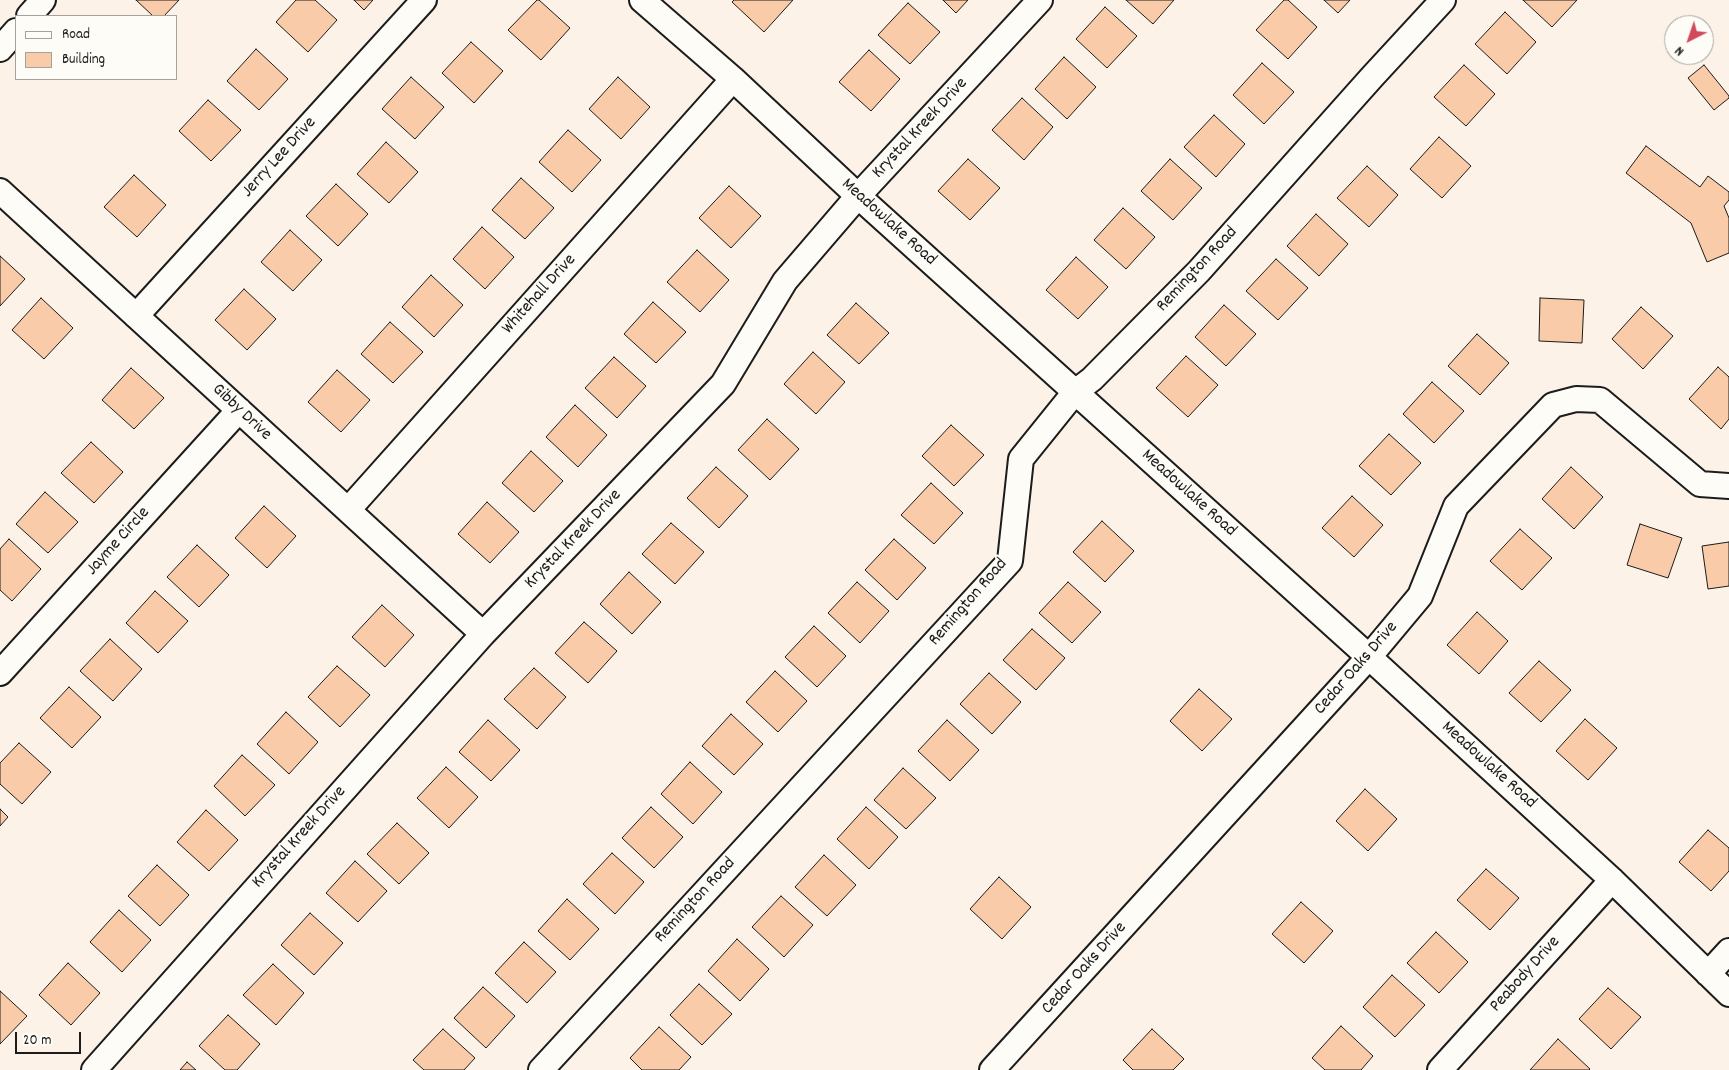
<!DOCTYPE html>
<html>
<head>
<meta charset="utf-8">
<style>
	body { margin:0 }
	#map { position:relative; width:1729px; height:1070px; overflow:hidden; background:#fcf2e7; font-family:Dekko,sans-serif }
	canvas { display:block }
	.legend { position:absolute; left:15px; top:15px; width:162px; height:65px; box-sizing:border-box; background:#fdfcf7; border:1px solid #a3a29f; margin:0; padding:6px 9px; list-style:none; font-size:15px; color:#1c1c1c }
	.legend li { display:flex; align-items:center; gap:10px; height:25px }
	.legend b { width:25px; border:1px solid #a3a29f }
	.north { position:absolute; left:1664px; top:15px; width:50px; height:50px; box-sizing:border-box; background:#fdfcf7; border:1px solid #a3a29f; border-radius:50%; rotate:221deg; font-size:14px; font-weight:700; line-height:20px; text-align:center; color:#1c1c1c }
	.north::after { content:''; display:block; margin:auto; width:18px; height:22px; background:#d1495b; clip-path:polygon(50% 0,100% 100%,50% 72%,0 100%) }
	.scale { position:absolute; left:15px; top:1032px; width:66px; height:22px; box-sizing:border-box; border:2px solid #1c1c1c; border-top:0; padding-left:6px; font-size:15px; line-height:18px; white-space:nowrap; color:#1c1c1c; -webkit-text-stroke:4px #fdfcf7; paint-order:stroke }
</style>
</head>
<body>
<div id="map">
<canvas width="1729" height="1070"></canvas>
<ul class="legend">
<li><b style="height:6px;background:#fdfcf7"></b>Road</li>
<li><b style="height:14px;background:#f9cba8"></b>Building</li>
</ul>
<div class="north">N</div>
<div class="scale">20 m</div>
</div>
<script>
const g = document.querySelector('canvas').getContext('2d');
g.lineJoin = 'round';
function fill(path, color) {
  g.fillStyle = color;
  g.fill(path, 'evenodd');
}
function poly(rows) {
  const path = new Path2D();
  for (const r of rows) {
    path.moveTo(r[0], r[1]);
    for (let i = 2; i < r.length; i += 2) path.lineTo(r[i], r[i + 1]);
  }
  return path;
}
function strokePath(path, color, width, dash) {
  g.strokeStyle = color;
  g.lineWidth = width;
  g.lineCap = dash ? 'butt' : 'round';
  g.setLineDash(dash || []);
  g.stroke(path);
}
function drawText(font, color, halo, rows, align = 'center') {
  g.font = font + ' Dekko,sans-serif';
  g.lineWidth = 4;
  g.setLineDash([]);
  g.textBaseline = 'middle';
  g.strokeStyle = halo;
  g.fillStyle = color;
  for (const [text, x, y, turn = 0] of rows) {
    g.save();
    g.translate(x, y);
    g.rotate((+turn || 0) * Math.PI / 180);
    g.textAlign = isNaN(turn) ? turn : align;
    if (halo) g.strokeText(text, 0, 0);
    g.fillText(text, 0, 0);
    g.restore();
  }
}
const building = poly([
	[136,0,179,0,164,16,153,16,136,0],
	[296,0,315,0,337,20,308,52,276,22,296,0],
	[354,0,373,0,364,10,354,0],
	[537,0,539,0,570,28,541,60,508,30,537,0],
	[734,0,793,0,764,32,732,2,734,0],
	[943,0,968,0,956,13,943,0],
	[1126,0,1174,0,1153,24,1126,0],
	[1284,0,1288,0,1317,27,1288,59,1256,30,1284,0],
	[1324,0,1350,0,1338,13,1324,0],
	[1523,0,1577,0,1552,27,1523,0],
	[908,3,940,32,910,64,878,35,908,3],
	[1105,7,1137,36,1107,68,1076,39,1105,7],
	[1505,12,1536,42,1507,74,1475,44,1505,12],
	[471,42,503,71,474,103,442,73,471,42],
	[256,49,288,79,259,110,227,81,256,49],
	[869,50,900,79,871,111,839,82,869,50],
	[1064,57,1096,87,1067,119,1035,89,1064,57],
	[1262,63,1294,92,1264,124,1233,95,1262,63],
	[1464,65,1495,94,1466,126,1434,97,1464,65],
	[1704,65,1729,96,1729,98,1714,110,1688,78,1704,65],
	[411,77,444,107,415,139,382,109,411,77],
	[618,77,650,107,621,139,589,109,618,77],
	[1022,98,1053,127,1024,160,992,130,1022,98],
	[208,100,241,130,211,161,179,131,208,100],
	[1214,115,1245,144,1216,177,1184,147,1214,115],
	[568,130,601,160,572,192,539,162,568,130],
	[1439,137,1471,166,1442,198,1410,169,1439,137],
	[386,142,418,172,389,203,357,174,386,142],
	[1646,146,1700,187,1708,176,1729,192,1729,200,1724,206,1729,218,1729,253,1707,262,1691,223,1626,173,1646,146],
	[968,159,1000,188,970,220,938,191,968,159],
	[1170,159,1202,188,1173,220,1141,191,1170,159],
	[1367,166,1398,195,1369,227,1337,198,1367,166],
	[134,175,166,205,137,237,104,207,134,175],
	[521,178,554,208,525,239,492,210,521,178],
	[336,184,368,214,338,246,306,216,336,184],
	[729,186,761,216,731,248,699,218,729,186],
	[1123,208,1155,237,1126,269,1094,240,1123,208],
	[1316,214,1348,244,1319,276,1287,246,1316,214],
	[482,227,514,257,485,289,453,259,482,227],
	[290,230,322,260,293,291,261,262,290,230],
	[697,250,729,280,700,312,667,282,697,250],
	[0,256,25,279,0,306,0,256],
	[1076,257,1108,287,1078,319,1046,290,1076,257],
	[1276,259,1308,288,1278,320,1246,291,1276,259],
	[431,275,463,305,434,337,402,307,431,275],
	[244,289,276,319,247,350,215,320,244,289],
	[41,298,73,328,44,359,12,330,41,298],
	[1540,298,1584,300,1582,343,1539,341,1540,298],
	[653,302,686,332,656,363,624,334,653,302],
	[856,303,889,333,859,364,827,335,856,303],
	[1224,305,1256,334,1226,366,1195,337,1224,305],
	[1641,307,1673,336,1643,369,1612,339,1641,307],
	[390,322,423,352,393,383,361,354,390,322],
	[1477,334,1509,363,1480,395,1448,366,1477,334],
	[813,352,845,382,816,414,784,384,813,352],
	[1186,356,1218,385,1188,417,1156,388,1186,356],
	[614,357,646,386,617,418,585,388,614,357],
	[1718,367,1729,377,1729,419,1721,429,1689,399,1718,367],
	[131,368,164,398,134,429,102,400,131,368],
	[337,370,370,400,341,432,308,402,337,370],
	[1432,382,1464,411,1434,443,1403,414,1432,382],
	[575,405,607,435,578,467,546,437,575,405],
	[767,419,799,449,770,480,738,450,767,419],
	[951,425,984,455,954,486,922,456,951,425],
	[1389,434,1421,463,1391,495,1359,466,1389,434],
	[91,442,123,472,94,503,61,473,91,442],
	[531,451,563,481,534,512,502,483,531,451],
	[716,467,748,496,719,528,687,498,716,467],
	[1571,467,1603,497,1574,529,1542,499,1571,467],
	[931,483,963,513,934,544,901,515,931,483],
	[45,492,78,522,48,553,16,524,45,492],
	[1352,496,1383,525,1354,557,1322,528,1352,496],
	[487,502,519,532,490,563,458,534,487,502],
	[264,506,296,536,267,568,235,538,264,506],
	[1102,521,1134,551,1105,582,1073,552,1102,521],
	[671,523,704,552,675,584,642,554,671,523],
	[1640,524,1682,538,1668,578,1627,565,1640,524],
	[1520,529,1552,558,1522,590,1490,561,1520,529],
	[9,539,41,569,12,601,0,590,0,549,9,539],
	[894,539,926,568,897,600,865,570,894,539],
	[1729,542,1729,586,1708,589,1702,546,1729,542],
	[197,545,229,575,199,607,167,577,197,545],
	[629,572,661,602,632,634,600,604,629,572],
	[857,582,889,611,860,643,828,613,857,582],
	[1068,582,1101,612,1072,643,1039,613,1068,582],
	[155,591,188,621,158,653,126,623,155,591],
	[382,605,414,635,385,667,352,637,382,605],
	[1477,612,1508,641,1479,674,1447,645,1477,612],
	[584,622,617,651,588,683,555,653,584,622],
	[814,626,846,656,817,687,785,657,814,626],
	[1032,629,1065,658,1036,690,1003,660,1032,629],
	[110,639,142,669,113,701,80,671,110,639],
	[1539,661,1571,690,1541,722,1509,693,1539,661],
	[337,666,370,695,340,727,308,697,337,666],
	[534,668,566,697,537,729,504,699,534,668],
	[775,671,807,701,778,732,746,702,775,671],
	[989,673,1021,702,992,734,960,704,989,673],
	[69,687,101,717,72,748,40,718,69,687],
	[1199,689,1232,719,1202,751,1170,721,1199,689],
	[286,712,318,742,289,774,257,744,286,712],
	[731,714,763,744,734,775,702,746,731,714],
	[1585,719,1617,748,1588,780,1556,751,1585,719],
	[488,720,520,750,491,781,459,752,488,720],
	[947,720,979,750,950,781,918,751,947,720],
	[19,743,51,772,22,804,0,784,0,763,19,743],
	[242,755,275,785,245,816,214,786,242,755],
	[690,762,722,792,693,824,661,794,690,762],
	[446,767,478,797,449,828,417,798,446,767],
	[903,768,936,798,906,829,874,800,903,768],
	[1365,789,1397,819,1368,851,1336,821,1365,789],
	[651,807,683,837,654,868,622,838,651,807],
	[866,807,898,837,869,869,837,839,866,807],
	[0,809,8,817,0,826,0,809],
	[206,810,238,840,209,871,177,842,206,810],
	[397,823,429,853,399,884,367,854,397,823],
	[1708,830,1729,848,1729,871,1711,891,1679,862,1708,830],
	[612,853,644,882,615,914,583,884,612,853],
	[824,855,856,885,827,916,795,887,824,855],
	[355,861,387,891,358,922,326,893,355,861],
	[157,865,189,895,160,926,128,896,157,865],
	[1486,869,1519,898,1490,930,1457,900,1486,869],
	[999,877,1031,907,1002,939,970,909,999,877],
	[781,896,813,925,784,957,752,927,781,896],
	[567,899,599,929,570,960,538,931,567,899],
	[1301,902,1333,931,1304,963,1272,934,1301,902],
	[119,910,151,940,122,972,90,942,119,910],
	[310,913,343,943,314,975,281,945,310,913],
	[1436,932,1468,962,1439,993,1407,963,1436,932],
	[737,939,769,969,740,1001,708,971,737,939],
	[524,942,556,972,527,1003,495,973,524,942],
	[68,963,100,993,71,1025,39,995,68,963],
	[273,964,304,993,276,1025,243,995,273,964],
	[1392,975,1425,1005,1395,1037,1363,1007,1392,975],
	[699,984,732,1014,702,1045,670,1015,699,984],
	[483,987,515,1016,486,1048,454,1018,483,987],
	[1608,988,1641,1017,1611,1049,1579,1019,1608,988],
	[0,991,27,1016,0,1044,0,991],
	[228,1015,260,1044,237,1070,225,1070,199,1046,228,1015],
	[1341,1026,1373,1056,1361,1070,1325,1070,1312,1058,1341,1026],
	[659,1027,691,1057,679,1070,642,1070,630,1058,659,1027],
	[443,1029,475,1058,464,1070,424,1070,413,1060,443,1029],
	[1152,1029,1184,1059,1173,1070,1133,1070,1123,1060,1152,1029],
	[1558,1039,1590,1069,1589,1070,1530,1070,1558,1039],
	[187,1062,196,1070,180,1070,187,1062]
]);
fill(building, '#f9cba8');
strokePath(building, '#1c1c1c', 1);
const minor = poly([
	[642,0,733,79,858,196,1369,657,1612,880,1729,994],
	[29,16,43,0],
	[0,49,16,31],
	[0,191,483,634],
	[136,316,424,0],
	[348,510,733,79],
	[0,673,239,410],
	[1708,974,1729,951],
	[94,1070,483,634,723,384,785,281,858,196,1040,0],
	[541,1070,1010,561,1021,459,1075,392,1092,379,1199,271,1372,77,1443,0],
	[992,1070,1369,657,1420,596,1456,506,1553,405,1576,399,1600,400,1700,484,1729,486],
	[1440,1070,1612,880]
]);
strokePath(minor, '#1c1c1c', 28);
strokePath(minor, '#fdfcf7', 24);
drawText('18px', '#1c1c1c', '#fdfcf7', [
	["Krystal Kreek Drive",921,129,-47],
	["Jerry Lee Drive",280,158,-48],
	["Meadowlake Road",888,223,42],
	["Remington Road",1198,270,-47],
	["Whitehall Drive",540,295,-48],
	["Gibby Drive",241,413,43],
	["Meadowlake Road",1188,494,42],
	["Krystal Kreek Drive",574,540,-46],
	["Jayme Circle",119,542,-48],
	["Remington Road",969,603,-49],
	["Cedar Oaks Drive",1357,669,-49],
	["Meadowlake Road",1488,766,42],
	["Krystal Kreek Drive",300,838,-48],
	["Remington Road",696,901,-47],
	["Cedar Oaks Drive",1085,969,-48],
	["Peabody Drive",1526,975,-48]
]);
</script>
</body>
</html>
